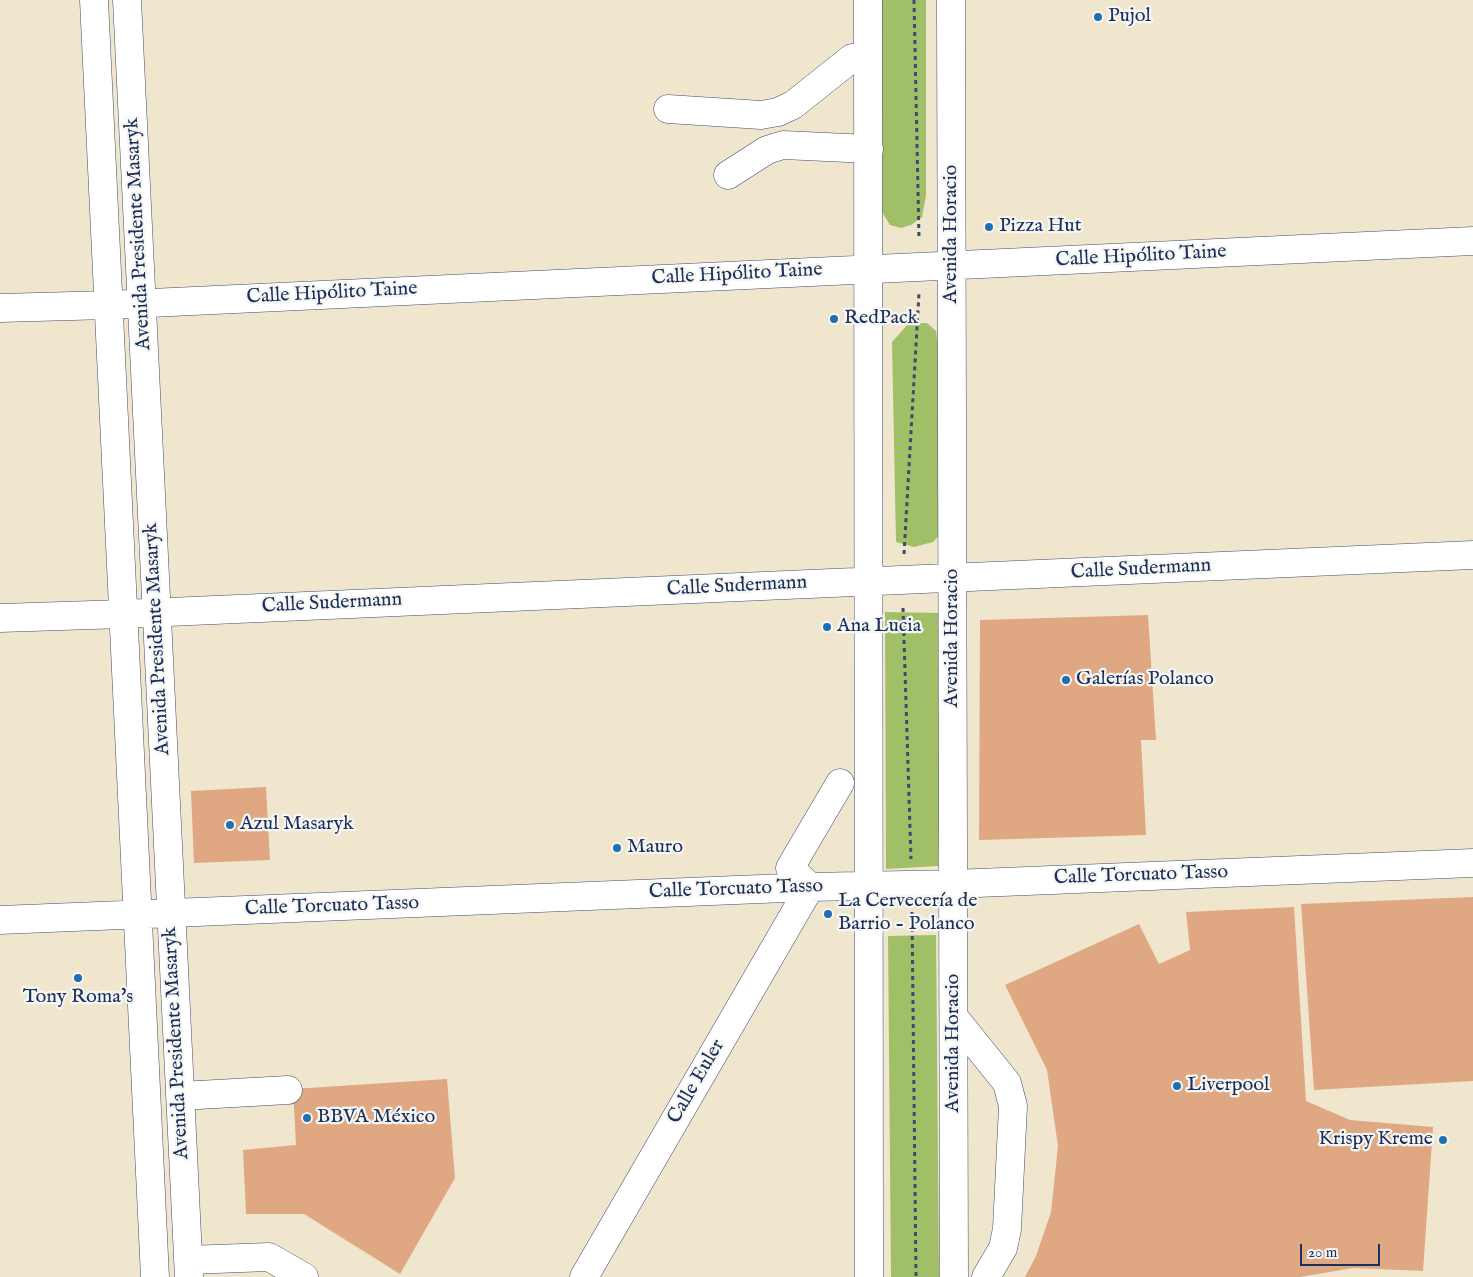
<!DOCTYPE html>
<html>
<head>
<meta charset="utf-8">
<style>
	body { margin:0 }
	#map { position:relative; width:1473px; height:1277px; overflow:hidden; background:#f0e6cd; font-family:"IM FELL English",serif }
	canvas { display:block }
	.scale { position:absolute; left:1300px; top:1244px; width:80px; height:22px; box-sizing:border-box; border:2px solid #1b2f5e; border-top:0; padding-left:6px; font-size:15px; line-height:18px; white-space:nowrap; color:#1b2f5e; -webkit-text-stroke:4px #f6f6f2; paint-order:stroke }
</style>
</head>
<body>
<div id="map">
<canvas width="1473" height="1277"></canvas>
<div class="scale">20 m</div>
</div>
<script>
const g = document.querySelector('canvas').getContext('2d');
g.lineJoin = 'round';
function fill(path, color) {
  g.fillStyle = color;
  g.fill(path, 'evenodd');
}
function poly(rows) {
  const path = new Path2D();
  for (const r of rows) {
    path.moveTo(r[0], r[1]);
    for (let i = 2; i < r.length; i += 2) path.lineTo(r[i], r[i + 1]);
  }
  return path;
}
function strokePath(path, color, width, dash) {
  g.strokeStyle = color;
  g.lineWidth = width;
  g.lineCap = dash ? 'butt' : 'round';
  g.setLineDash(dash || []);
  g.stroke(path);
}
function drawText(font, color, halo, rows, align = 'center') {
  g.font = font + ' "IM FELL English",serif';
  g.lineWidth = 4.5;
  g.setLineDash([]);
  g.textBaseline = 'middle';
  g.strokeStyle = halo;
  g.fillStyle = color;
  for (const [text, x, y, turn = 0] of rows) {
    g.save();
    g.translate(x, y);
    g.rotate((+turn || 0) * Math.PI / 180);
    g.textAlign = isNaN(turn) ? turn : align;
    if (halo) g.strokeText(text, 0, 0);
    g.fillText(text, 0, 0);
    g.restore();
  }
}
fill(poly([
	[880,0,926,0,926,195,922,217,911,225,901,228,890,225,882,212],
	[909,323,927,323,936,331,938,347,945,529,933,542,914,547,896,542,892,342],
	[885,612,942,613,938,866,886,869],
	[936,935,939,1277,891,1277,888,936]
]), '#a1bf66');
fill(poly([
	[1148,615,1156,740,1141,740,1146,835,979,840,980,620],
	[266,787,270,860,194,863,191,791],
	[1473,897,1473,1081,1314,1090,1301,904],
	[1294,907,1306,1101,1350,1120,1433,1127,1423,1271,1353,1268,1300,1277,1025,1277,1036,1256,1051,1212,1058,1146,1047,1070,1005,985,1139,924,1159,964,1190,950,1186,912],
	[447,1079,455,1178,400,1274,304,1214,246,1214,243,1150,296,1145,293,1089]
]), '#dfa883');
const minor = poly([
	[94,0,155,1277],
	[127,0,189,1277],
	[868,0,869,1277],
	[951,0,954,1277],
	[668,109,761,115,778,112,793,105,852,58,868,57],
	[728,175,767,150,783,145,869,149],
	[0,308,108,305,1473,241],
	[0,618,123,614,1473,555],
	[0,920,810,887,953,884,1473,863],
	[954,1017,1007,1083,1013,1106,1007,1229,1003,1248,986,1277],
	[180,1096,288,1090],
	[188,1260,269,1257,304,1277],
	[584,1277,810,887,790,868,840,783]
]);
strokePath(minor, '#3b4a6f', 29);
strokePath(poly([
	[914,0,919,239],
	[904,554,919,293],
	[903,608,911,859],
	[912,912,916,1277]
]), '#3b4a6f', 3, [4, 4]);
strokePath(minor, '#fff', 28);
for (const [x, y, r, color] of [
	[1098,17,5,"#1f6fb2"],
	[989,227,5,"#1f6fb2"],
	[834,319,5,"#1f6fb2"],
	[827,627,5,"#1f6fb2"],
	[1066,680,5,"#1f6fb2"],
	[230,825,5,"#1f6fb2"],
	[617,848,5,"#1f6fb2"],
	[828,914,5,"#1f6fb2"],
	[78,978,5,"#1f6fb2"],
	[1177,1086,5,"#1f6fb2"],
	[307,1118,5,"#1f6fb2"],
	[1443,1140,5,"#1f6fb2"]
]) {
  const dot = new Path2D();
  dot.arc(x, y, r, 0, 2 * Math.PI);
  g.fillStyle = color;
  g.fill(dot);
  strokePath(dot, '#f6f6f2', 2);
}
drawText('20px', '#1b2f5e', '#f6f6f2', [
	["Pujol",1108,17],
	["Pizza Hut",999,227],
	["RedPack",844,319],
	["Ana Lucia",837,627],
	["Galerías Polanco",1076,680],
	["Azul Masaryk",240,825],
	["Mauro",627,848],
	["La Cervecería de",838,902],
	["Barrio - Polanco",838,925],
	["Tony Roma's",78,998,"center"],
	["Liverpool",1187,1086],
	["BBVA México",317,1118],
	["Krispy Kreme",1433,1140,"right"]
], 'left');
drawText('20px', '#1b2f5e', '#f6f6f2', [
	["Avenida Presidente Masaryk",139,234,-93],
	["Avenida Horacio",952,234,-90],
	["Calle Hipólito Taine",1141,257,-3],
	["Calle Hipólito Taine",737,275,-3],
	["Calle Hipólito Taine",332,294,-3],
	["Calle Sudermann",1141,570,-3],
	["Calle Sudermann",737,587,-3],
	["Calle Sudermann",332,604,-3],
	["Avenida Horacio",953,638,-90],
	["Avenida Presidente Masaryk",158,639,-93],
	["Calle Torcuato Tasso",1141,876,-2],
	["Calle Torcuato Tasso",736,890,-2],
	["Calle Torcuato Tasso",332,907,-2],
	["Avenida Presidente Masaryk",177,1043,-93],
	["Avenida Horacio",954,1043,-90],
	["Calle Euler",697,1082,-60]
]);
</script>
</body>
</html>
